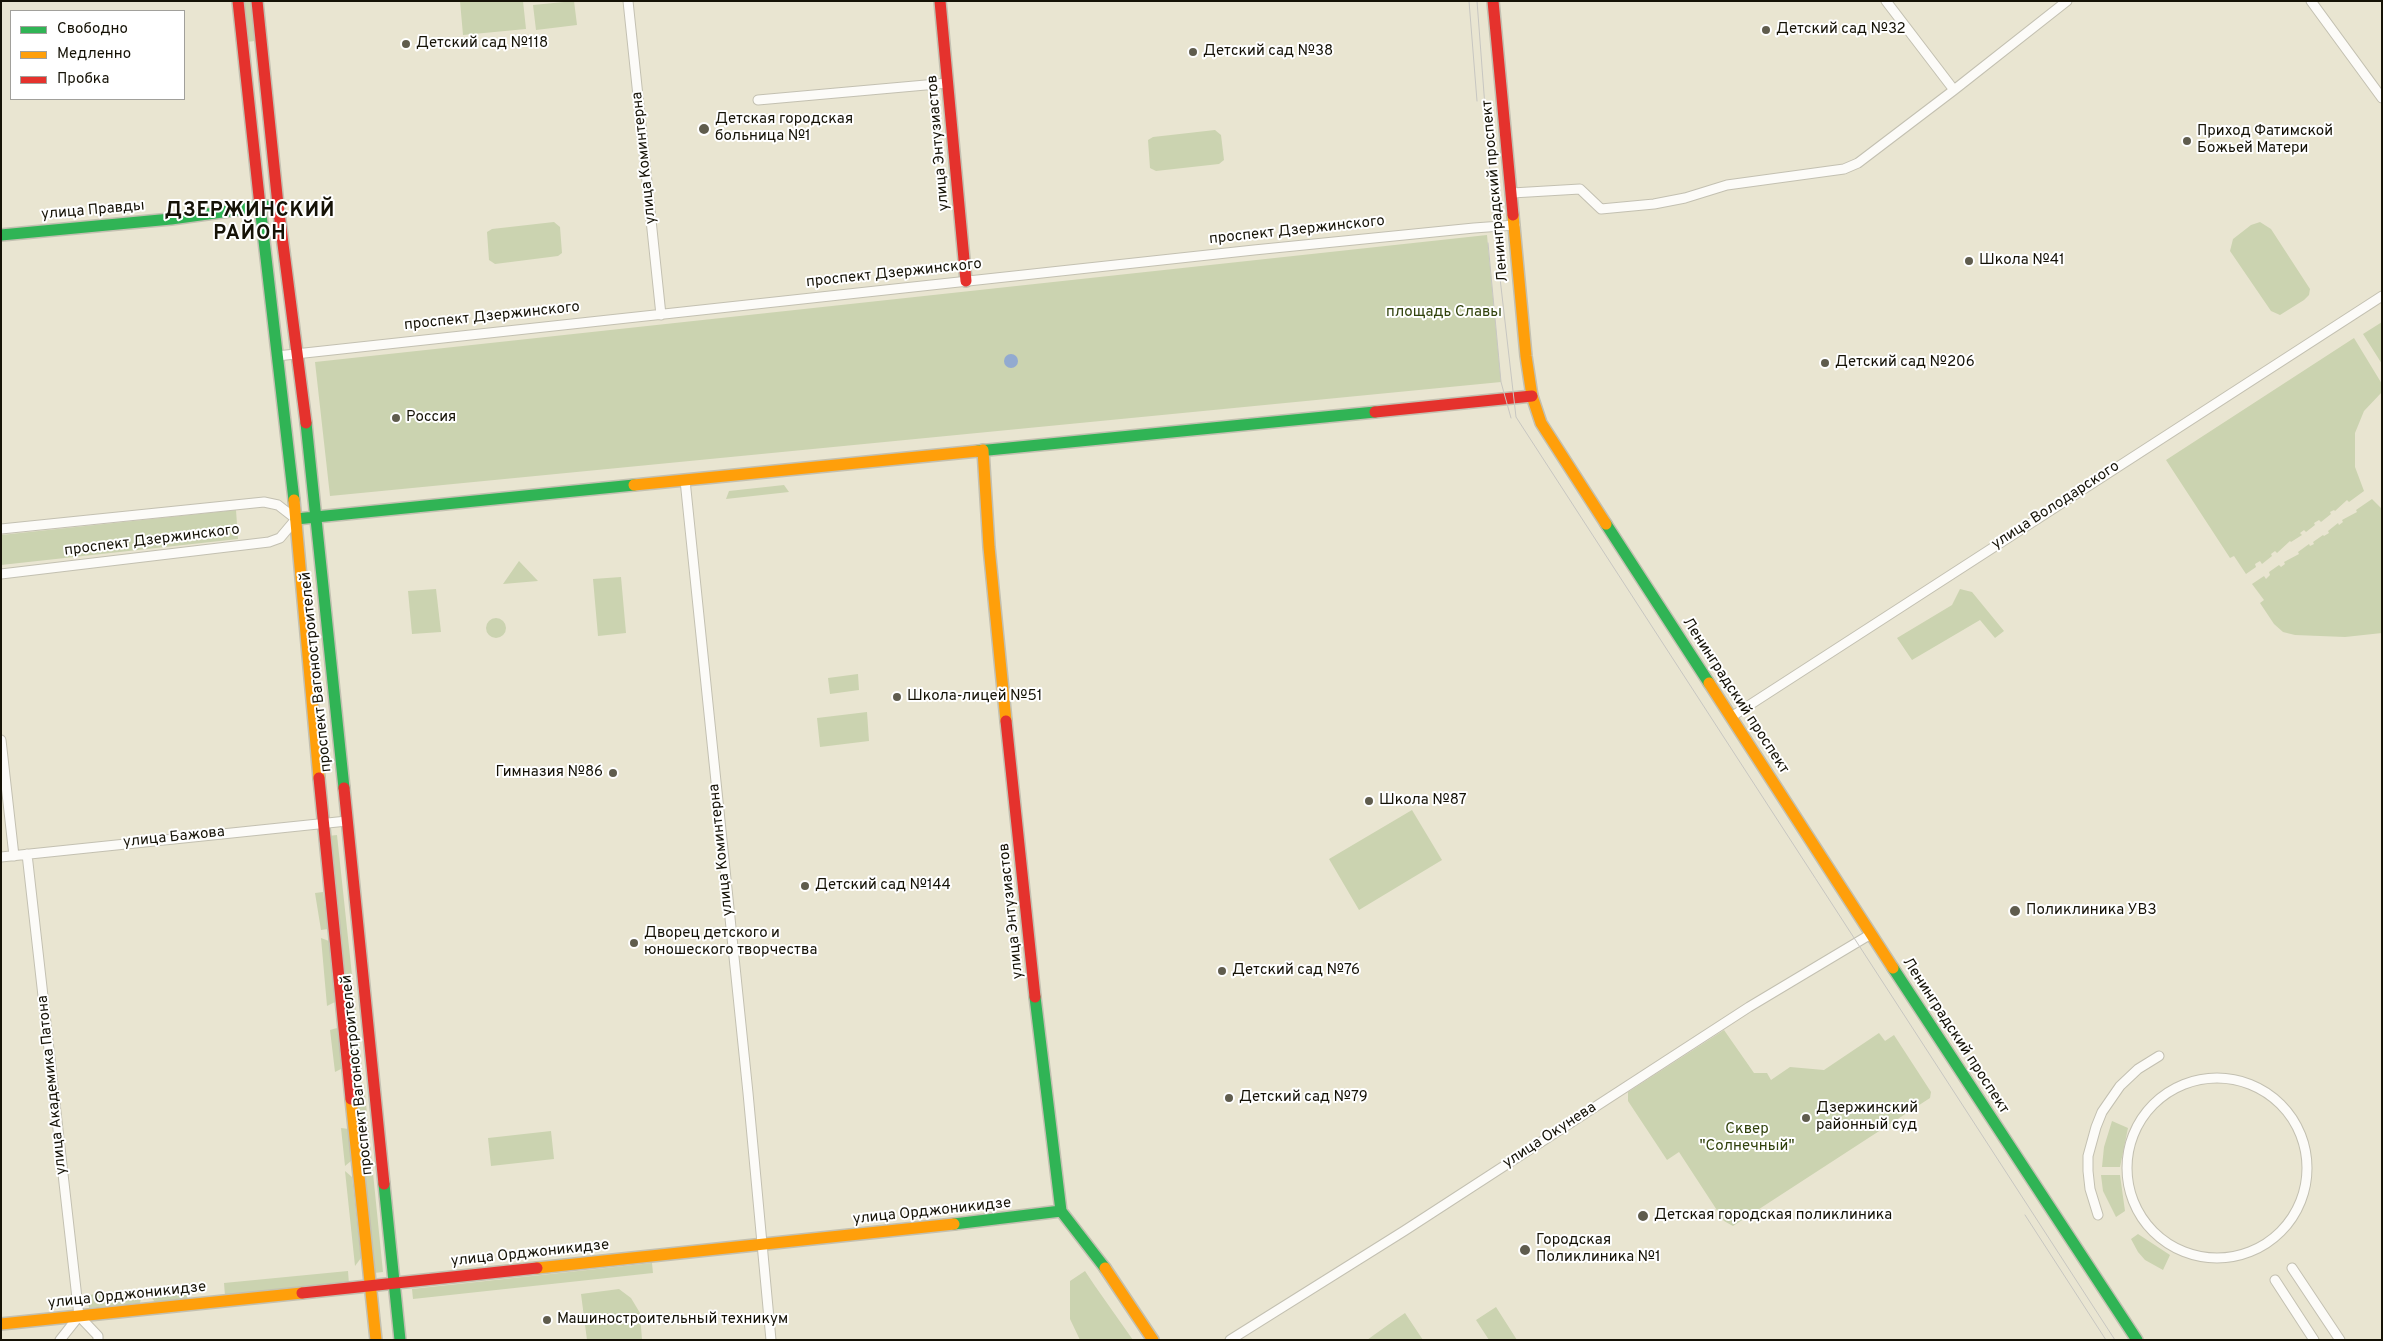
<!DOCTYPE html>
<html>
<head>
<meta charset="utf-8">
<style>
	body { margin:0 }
	#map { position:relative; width:2383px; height:1341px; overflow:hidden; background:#e9e5d1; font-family:Overpass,sans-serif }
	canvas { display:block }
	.frame { position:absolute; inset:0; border:2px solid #151206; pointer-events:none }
	.legend { position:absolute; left:10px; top:10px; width:175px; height:90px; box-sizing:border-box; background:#fff; border:1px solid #a1a09b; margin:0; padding:6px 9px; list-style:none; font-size:15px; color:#151206 }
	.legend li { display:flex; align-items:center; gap:10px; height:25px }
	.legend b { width:25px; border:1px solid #a1a09b }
</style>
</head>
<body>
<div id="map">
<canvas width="2383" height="1341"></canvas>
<div class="frame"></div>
<ul class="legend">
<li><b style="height:6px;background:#30b455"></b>Свободно</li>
<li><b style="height:6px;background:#ff9f0a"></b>Медленно</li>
<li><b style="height:6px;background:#e5322d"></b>Пробка</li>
</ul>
</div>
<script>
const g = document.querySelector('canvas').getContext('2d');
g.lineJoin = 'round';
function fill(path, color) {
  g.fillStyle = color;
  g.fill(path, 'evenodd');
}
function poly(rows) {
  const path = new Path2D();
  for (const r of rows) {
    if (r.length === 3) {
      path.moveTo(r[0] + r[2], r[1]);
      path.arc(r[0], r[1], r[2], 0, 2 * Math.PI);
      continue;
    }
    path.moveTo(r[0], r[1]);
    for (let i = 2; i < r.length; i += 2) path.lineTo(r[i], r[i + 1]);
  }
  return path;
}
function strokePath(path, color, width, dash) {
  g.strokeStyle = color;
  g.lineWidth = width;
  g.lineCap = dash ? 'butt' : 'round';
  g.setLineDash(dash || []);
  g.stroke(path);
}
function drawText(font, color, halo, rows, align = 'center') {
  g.font = font + ' Overpass,sans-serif';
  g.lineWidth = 4;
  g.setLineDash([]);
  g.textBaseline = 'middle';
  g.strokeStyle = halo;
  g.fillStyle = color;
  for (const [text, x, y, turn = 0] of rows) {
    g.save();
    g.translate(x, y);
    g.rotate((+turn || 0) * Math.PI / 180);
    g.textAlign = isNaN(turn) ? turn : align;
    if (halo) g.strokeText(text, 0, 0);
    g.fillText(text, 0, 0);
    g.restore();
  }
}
fill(poly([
	[243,1,251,1,255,41,247,42],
	[460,1,523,1,526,29,463,35],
	[574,1,577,25,536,30,533,5],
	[1215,130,1221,135,1224,160,1219,164,1156,171,1150,168,1148,140,1153,137],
	[554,222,560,227,562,253,558,256,495,264,489,260,487,232,492,229],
	[2260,222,2271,229,2310,289,2309,295,2304,300,2280,315,2271,311,2230,251,2233,239,2251,225],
	[1487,235,1501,382,330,496,315,362],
	[2382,322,2382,364,2363,334],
	[2354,338,2382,384,2382,392,2364,411,2355,433,2355,467,2364,491,2349,502,2347,500,2335,511,2334,510,2330,512,2331,514,2321,522,2319,520,2314,523,2315,525,2306,532,2304,530,2300,533,2302,535,2291,542,2290,541,2277,553,2275,551,2271,554,2272,556,2262,564,2260,561,2255,564,2256,567,2246,574,2234,556,2230,558,2166,460],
	[784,485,789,492,726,499,729,491],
	[2372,499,2382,509,2382,633,2345,637,2295,635,2283,632,2274,624,2260,603,2264,600,2252,584,2264,576,2266,579,2270,575,2269,572,2279,565,2281,567,2285,564,2284,562,2299,554,2298,552,2309,544,2310,546,2314,544,2313,542,2323,535,2324,536,2329,533,2328,531,2338,523,2339,525,2343,522,2342,520,2357,512,2356,510],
	[236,510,238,539,1,565,1,535],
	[519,561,538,581,503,584],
	[621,577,626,633,598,636,593,579],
	[436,589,441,632,412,634,408,591],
	[1960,589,1972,592,2004,631,1995,638,1980,620,1912,660,1897,638,1952,605],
	[496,628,10],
	[858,674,859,690,830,694,828,678],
	[867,712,869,741,820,747,817,718],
	[1412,810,1442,860,1359,910,1329,859],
	[337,835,363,1078,354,1079,328,836],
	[323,892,328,929,321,930,315,893],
	[321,938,329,941,335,1002,327,1006],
	[337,1028,343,1068,335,1072,330,1030],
	[1724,1030,1754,1073,1767,1073,1771,1080,1790,1067,1824,1070,1879,1033,1885,1041,1894,1035,1931,1092,1930,1098,1733,1226,1724,1221,1679,1152,1667,1160,1628,1101,1628,1092],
	[364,1084,383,1272,374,1273,355,1085],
	[2112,1121,2128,1128,2120,1167,2102,1167,2104,1147],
	[341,1128,349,1129,351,1161,345,1166],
	[551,1131,554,1159,491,1166,488,1138],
	[345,1171,352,1177,361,1258,355,1266],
	[2101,1175,2120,1175,2125,1211,2116,1217,2103,1191],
	[2138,1234,2170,1255,2163,1270,2145,1260,2138,1252,2131,1239],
	[652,1263,653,1273,413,1299,412,1289],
	[348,1271,349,1284,225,1296,224,1283],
	[1085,1271,1095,1286,1133,1340,1080,1340,1070,1319,1070,1281],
	[191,1283,187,1298,155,1302,150,1296,151,1289],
	[143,1289,140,1303,89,1308,88,1295],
	[619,1289,631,1298,640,1313,642,1340,587,1340,581,1294],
	[1496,1307,1517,1340,1489,1340,1476,1320],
	[1405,1313,1423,1340,1367,1340,1392,1322]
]), '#cbd3b0');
fill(poly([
	[1011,361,7]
]), '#92aad0');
const street = poly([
	[628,1,661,315],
	[1886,1,1954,90],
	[2311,1,2382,98],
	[758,100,948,83],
	[1512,193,1580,189,1601,209,1654,204,1685,198,1727,185,1844,169,1858,163,1954,90,2067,1],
	[277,356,1254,250,1474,228,1515,225],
	[685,480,748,1093,771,1340],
	[1,529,264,502,278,505,296,519,280,538,269,542,1,574],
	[1731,717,2382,296],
	[1,740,14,856],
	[27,854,79,1316,98,1336,98,1340],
	[1,857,347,821],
	[2217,1168,90],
	[2098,1215,2090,1189,2088,1171,2088,1156,2096,1127,2102,1112,2120,1086,2138,1069,2159,1056],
	[2292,1268,2340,1340],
	[2275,1280,2314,1340],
	[60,1340,79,1316],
	[1230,1340,1404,1231,1749,1007,1871,934]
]);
const fast = poly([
	[260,206,294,500],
	[1,235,171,219,266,206],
	[306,423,344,788],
	[978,451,1375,412],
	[296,519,634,485],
	[1606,524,1709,683],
	[1893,968,2137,1340],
	[1035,997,1061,1211,1105,1268],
	[384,1184,400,1340],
	[954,1224,1061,1211]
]);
const slow = poly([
	[1513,215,1526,356,1532,396,1541,423,1606,524],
	[983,450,989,547,1006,721],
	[634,485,978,451],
	[294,500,319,778],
	[1709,683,1893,968],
	[351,1099,376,1340],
	[537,1268,954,1224],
	[1105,1268,1153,1340],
	[1,1324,302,1293]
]);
const jam = poly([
	[238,1,260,206],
	[257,1,278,205,306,423],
	[940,1,966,281],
	[1493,1,1513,215],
	[1375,412,1532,396],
	[1006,721,1035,997],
	[319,778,351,1099],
	[344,788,384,1184],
	[302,1293,537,1268]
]);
strokePath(street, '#c3c0b1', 11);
strokePath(fast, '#c3c0b1', 14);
strokePath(slow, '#c3c0b1', 14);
strokePath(jam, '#c3c0b1', 14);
strokePath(street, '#fcfbf8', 9);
strokePath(fast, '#30b455', 11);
strokePath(slow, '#ff9f0a', 11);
strokePath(jam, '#e5322d', 11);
strokePath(poly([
	[1469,1,1477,101],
	[1477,1,1494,226,1516,417,2115,1340],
	[1488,243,1501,382,1511,418],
	[2025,1215,2106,1340]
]), '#c7c6c1', 1);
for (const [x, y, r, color] of [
	[1766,30,5,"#5f5c4d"],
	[406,44,5,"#5f5c4d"],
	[1193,52,5,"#5f5c4d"],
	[704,129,6,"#5f5c4d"],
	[2187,141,5,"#5f5c4d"],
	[1969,261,5,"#5f5c4d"],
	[1825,363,5,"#5f5c4d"],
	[396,418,5,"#5f5c4d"],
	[897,697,5,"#5f5c4d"],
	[613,773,5,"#5f5c4d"],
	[1369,801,5,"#5f5c4d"],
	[805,886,5,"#5f5c4d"],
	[2015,911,6,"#5f5c4d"],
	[634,943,5,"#5f5c4d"],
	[1222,971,5,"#5f5c4d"],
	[1229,1098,5,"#5f5c4d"],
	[1806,1118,5,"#5f5c4d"],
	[1643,1216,6,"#5f5c4d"],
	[1525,1250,6,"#5f5c4d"],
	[547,1320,5,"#5f5c4d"]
]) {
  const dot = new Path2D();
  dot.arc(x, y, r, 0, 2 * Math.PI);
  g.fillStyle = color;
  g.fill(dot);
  strokePath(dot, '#fff', 2);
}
drawText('15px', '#151206', '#fff', [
	["Детский сад №32",1776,30],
	["Детский сад №118",416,44],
	["Детский сад №38",1203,52],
	["Детская городская",715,120],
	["больница №1",715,137],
	["Приход Фатимской",2197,132],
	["Божьей Матери",2197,149],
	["Школа №41",1979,261],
	["Детский сад №206",1835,363],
	["Россия",406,418],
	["Школа-лицей №51",907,697],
	["Гимназия №86",603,773,"right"],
	["Школа №87",1379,801],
	["Детский сад №144",815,886],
	["Поликлиника УВЗ",2026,911],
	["Дворец детского и",644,934],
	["юношеского творчества",644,951],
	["Детский сад №76",1232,971],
	["Детский сад №79",1239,1098],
	["Дзержинский",1816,1109],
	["районный суд",1816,1126],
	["Детская городская поликлиника",1654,1216],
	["Городская",1536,1241],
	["Поликлиника №1",1536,1258],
	["Машиностроительный техникум",557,1320]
], 'left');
drawText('15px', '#151206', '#fff', [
	["улица Энтузиастов",939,143,-95],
	["улица Коминтерна",645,158,-96],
	["Ленинградский проспект",1496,191,-95],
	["улица Правды",93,211,-5],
	["проспект Дзержинского",1297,231,-6],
	["проспект Дзержинского",894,274,-6],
	["проспект Дзержинского",492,317,-6],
	["улица Володарского",2056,506,-33],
	["проспект Дзержинского",152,541,-7],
	["проспект Вагоностроителей",317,672,-96],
	["Ленинградский проспект",1735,696,57],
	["улица Бажова",174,838,-6],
	["улица Коминтерна",722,850,-96],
	["улица Энтузиастов",1012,911,-96],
	["Ленинградский проспект",1955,1036,57],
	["проспект Вагоностроителей",358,1075,-96],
	["улица Академика Патона",53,1085,-96],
	["улица Окунева",1550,1136,-33],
	["улица Орджоникидзе",932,1212,-6],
	["улица Орджоникидзе",530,1254,-6],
	["улица Орджоникидзе",127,1296,-6]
]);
drawText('15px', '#31420c', '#fff', [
	["площадь Славы",1444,313],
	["Сквер",1747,1130],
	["\"Солнечный\"",1747,1147]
]);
g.letterSpacing = '1px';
drawText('bold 20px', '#151206', '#fff', [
	["ДЗЕРЖИНСКИЙ",250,212],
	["РАЙОН",250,235]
]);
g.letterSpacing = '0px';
</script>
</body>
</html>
